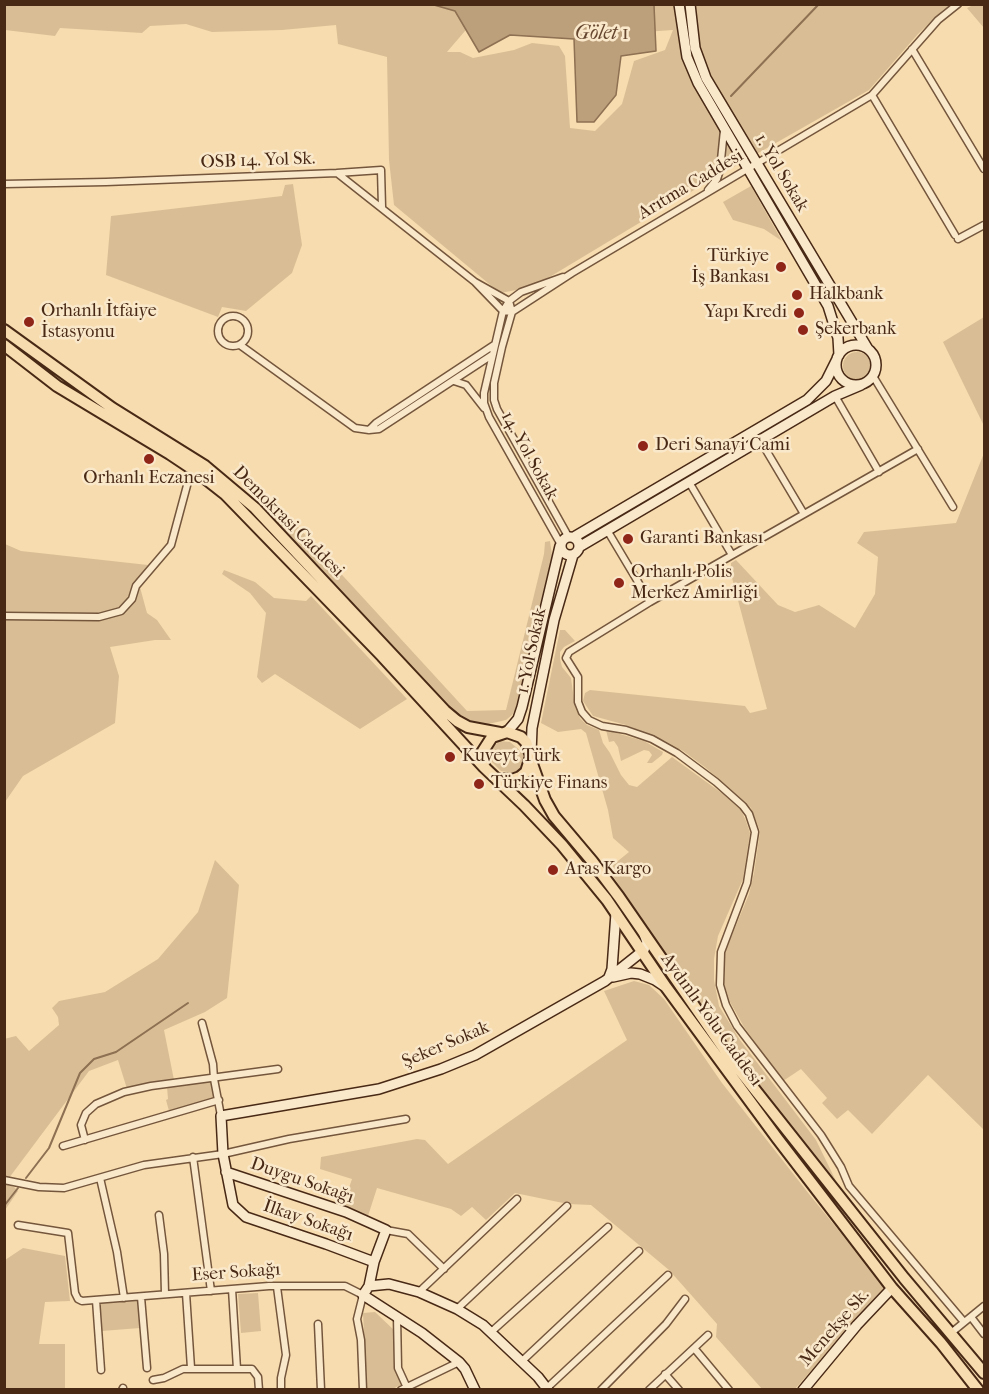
<!DOCTYPE html>
<html>
<head>
<meta charset="utf-8">
<style>
	body { margin:0 }
	#map { position:relative; width:989px; height:1394px; overflow:hidden; background:#f7dcaf; font-family:"IM FELL French Canon",serif }
	canvas { display:block }
	.frame { position:absolute; inset:0; border:6px solid #482915; pointer-events:none }
</style>
</head>
<body>
<div id="map">
<canvas width="989" height="1394"></canvas>
<div class="frame"></div>
</div>
<script>
const g = document.querySelector('canvas').getContext('2d');
g.lineJoin = 'round';
function fill(path, color) {
  g.fillStyle = color;
  g.fill(path, 'evenodd');
}
function poly(rows) {
  const path = new Path2D();
  for (const r of rows) {
    if (r.length === 3) {
      path.moveTo(r[0] + r[2], r[1]);
      path.arc(r[0], r[1], r[2], 0, 2 * Math.PI);
      continue;
    }
    path.moveTo(r[0], r[1]);
    for (let i = 2; i < r.length; i += 2) path.lineTo(r[i], r[i + 1]);
  }
  return path;
}
function strokePath(path, color, width, dash) {
  g.strokeStyle = color;
  g.lineWidth = width;
  g.lineCap = dash ? 'butt' : 'round';
  g.setLineDash(dash || []);
  g.stroke(path);
}
function drawText(font, color, halo, rows, align = 'center') {
  g.font = font + ' "IM FELL French Canon",serif';
  g.lineWidth = 5;
  g.setLineDash([]);
  g.textBaseline = 'middle';
  g.strokeStyle = halo;
  g.fillStyle = color;
  for (const [text, x, y, turn = 0] of rows) {
    g.save();
    g.translate(x, y);
    g.rotate((+turn || 0) * Math.PI / 180);
    g.textAlign = isNaN(turn) ? turn : align;
    if (halo) g.strokeText(text, 0, 0);
    g.fillText(text, 0, 0);
    g.restore();
  }
}
fill(poly([
	[5,5,477,5,483,10,447,52,460,52,473,58,514,50,532,43,559,46,565,56,570,128,595,131,622,104,634,61,665,50,673,30,644,32,648,5,951,5,943,10,918,34,869,90,709,181,533,287,500,293,394,205,389,160,387,57,338,44,336,25,282,30,212,32,186,24,150,26,142,33,60,28,55,36,5,30],
	[973,5,984,5,984,28,967,8],
	[293,184,302,245,292,273,246,311,222,307,218,317,106,275,111,216,282,196,285,185],
	[751,186,782,241,764,229,733,220,723,202],
	[984,317,984,426,943,342],
	[857,366,14],
	[984,453,984,1130,928,1075,872,1134,848,1110,837,1119,822,1103,827,1098,801,1069,783,1081,744,1027,730,1002,724,983,725,952,749,894,754,873,760,831,751,808,706,768,683,751,665,741,626,725,593,716,583,701,585,693,590,690,745,706,750,713,767,709,731,574,731,563,736,560,778,605,795,612,819,605,855,628,875,594,878,557,857,543,864,532,956,523],
	[277,504,467,711,506,710,544,554,545,542,550,541,552,555,515,710,512,715,506,720,484,725,461,719,266,511],
	[5,544,21,551,148,565,138,580,147,613,157,620,171,640,155,640,110,647,119,676,115,723,23,776,5,802],
	[224,570,255,582,274,598,306,601,311,596,407,699,360,729,275,674,262,683,257,677,266,613,250,593,222,574],
	[560,630,565,630,575,641,564,647,560,652,560,659,562,667,571,678,575,707,580,718,587,725,599,730,603,743,610,753,621,775,629,785,637,787,672,757,723,794,741,810,746,821,750,833,743,879,718,936,714,959,714,980,719,1006,740,1040,816,1140,836,1181,776,1108,722,1036,608,869,629,852,613,838,608,810,586,733,581,729,558,732,541,723],
	[606,730,644,741,663,752,662,755,652,763,647,763,652,755,649,751,644,750,621,761,618,747,614,741,609,742],
	[500,741,510,742,523,753,524,763,521,768,514,773,501,771,490,760,492,747],
	[215,860,239,885,227,998,205,1012,164,1030,174,1080,128,1092,118,1060,89,1071,9,1178,4,1176,4,1039,16,1036,29,1051,59,1025,58,1017,52,1008,59,1001,105,992,158,959,198,912],
	[634,981,649,985,664,999,722,1083,809,1194,885,1287,795,1389,762,1389,716,1337,717,1324,669,1270,591,1205,568,1204,515,1193,486,1220,472,1207,461,1216,451,1209,377,1188,368,1216,342,1208,352,1179,320,1169,321,1157,417,1139,425,1140,448,1164,627,1040,604,991],
	[211,1081,214,1098,169,1111,166,1100,168,1099,167,1087],
	[5,1184,14,1187,18,1191,5,1210],
	[23,1248,65,1256,70,1301,45,1302,39,1344,65,1344,65,1389,5,1389,5,1260],
	[258,1293,261,1331,241,1333,238,1294],
	[138,1300,140,1328,102,1331,100,1303],
	[375,1312,395,1331,395,1367,401,1385,392,1389,367,1389,363,1313]
]), '#d9be95');
const water = poly([
	[434,5,654,5,656,51,621,56,616,95,594,122,577,122,574,39,510,35,479,52,455,11,434,5]
]);
fill(water, '#bc9f7b');
strokePath(water, '#8e7052', 1.5);
strokePath(poly([
	[731,96,819,4],
	[26,1178,49,1148,80,1073,94,1059,116,1052,188,1003],
	[4,1206,18,1188]
]), '#8e7052', 2);
const street = poly([
	[912,49,984,169],
	[872,95,955,235],
	[337,173,381,170,382,207],
	[4,184,106,182,337,173,475,282,503,311,512,312,509,301,475,282],
	[708,190,717,179,720,170,724,130],
	[958,239,984,225],
	[233,331,15],
	[240,345,355,428,369,430,379,429,492,355],
	[873,376,953,507],
	[454,381,466,385,484,408],
	[835,396,879,472],
	[369,430,376,423,494,345],
	[760,440,804,514],
	[918,449,650,602,569,652,566,658,578,677,578,702,582,712,589,720,602,726,626,730,652,739,677,753,716,782,743,806,749,814,755,832,747,883,721,952,720,985,726,1005,737,1026,821,1135,841,1167,849,1186,964,1322],
	[689,482,732,555],
	[607,530,650,602],
	[568,536,497,409,494,400,494,383,502,347,512,312,572,273,872,95,938,20,958,4],
	[560,543,489,417,484,403,484,393,503,311,509,301,521,292,563,277],
	[4,616,99,617,121,611,132,599,136,586,171,545,189,478,197,472],
	[202,1023,213,1064,214,1079,221,1116],
	[85,1140,81,1125,86,1113,96,1104,124,1092,151,1086,278,1069],
	[63,1146,219,1100],
	[193,1157,211,1291],
	[100,1178,117,1252,124,1298],
	[4,1180,39,1187,64,1188,144,1165,223,1154,289,1139,406,1119],
	[159,1215,164,1254,165,1294],
	[18,1225,68,1233,75,1293,78,1299,82,1301,269,1286,345,1286,363,1295,357,1319,361,1340,363,1390],
	[386,1230,408,1234,444,1269],
	[277,1287,286,1355,281,1378,281,1390],
	[232,1289,237,1369],
	[419,1292,517,1199],
	[186,1293,191,1368],
	[141,1297,147,1368],
	[96,1300,101,1370],
	[457,1309,567,1206],
	[397,1316,398,1368,408,1390],
	[971,1317,984,1334],
	[318,1324,321,1390],
	[490,1333,608,1227],
	[951,1333,984,1306],
	[694,1348,729,1390],
	[521,1362,639,1251],
	[665,1374,679,1390],
	[153,1380,164,1378,183,1369,252,1369,258,1377,259,1390],
	[547,1388,668,1275],
	[122,1390,123,1388],
	[401,1390,459,1362],
	[601,1390,666,1324,685,1299],
	[649,1390,708,1335]
]);
const secondary = poly([
	[679,4,687,57,698,83,828,306,838,338,839,355],
	[690,4,695,48,706,78,868,349],
	[856,365,20],
	[570,546,9],
	[574,537,807,400,826,381,837,359],
	[579,547,835,396,861,385],
	[507,732,518,719,522,707,560,546],
	[531,754,532,728,554,620,573,555],
	[609,977,612,969,616,913],
	[613,977,631,973,640,974,655,980,664,986],
	[226,1172,346,1212,386,1230,374,1262,369,1286,363,1295,422,1333,459,1362,465,1369,475,1390],
	[374,1262,326,1244,246,1217,233,1205,223,1154,221,1116,379,1089,441,1069,475,1055,605,981,644,950,647,942,644,934],
	[369,1286,389,1284,419,1292,457,1309,483,1325,538,1377,548,1390],
	[803,1390,857,1325,892,1288]
]);
const primary = poly([
	[4,330,112,408,205,466,255,508,445,711,457,721,468,727,500,733],
	[4,345,57,386,170,454,197,472,225,494,382,656,484,767,524,805,562,845,607,900,666,987,777,1138,892,1288,941,1343,978,1390],
	[531,761,545,800,554,816,592,861,619,897,733,1062,904,1278,984,1373],
	[484,767,483,751,492,737,507,732,521,737,526,742,531,756,526,772,520,777,512,780,497,779]
]);
strokePath(street, '#74563c', 9);
strokePath(secondary, '#482915', 12);
strokePath(primary, '#482915', 14);
strokePath(street, '#fae8cb', 6);
strokePath(secondary, '#fae8cb', 9);
strokePath(primary, '#f7dcaf', 10);
for (const [x, y, r, color] of [
	[781,267,6,"#8f2418"],
	[797,295,6,"#8f2418"],
	[799,313,6,"#8f2418"],
	[29,322,6,"#8f2418"],
	[803,330,6,"#8f2418"],
	[643,446,6,"#8f2418"],
	[149,459,6,"#8f2418"],
	[628,539,6,"#8f2418"],
	[619,583,6,"#8f2418"],
	[450,757,6,"#8f2418"],
	[479,784,6,"#8f2418"],
	[553,870,6,"#8f2418"]
]) {
  const dot = new Path2D();
  dot.arc(x, y, r, 0, 2 * Math.PI);
  g.fillStyle = color;
  g.fill(dot);
  strokePath(dot, '#fae8cb', 2);
}
drawText('18px', '#482915', '#fae8cb', [
	["OSB 14. Yol Sk.",258,161,-2],
	["1. Yol Sokak",781,173,59],
	["Arıtma Caddesi",691,185,-31],
	["14. Yol Sokak",529,456,61],
	["Demokrasi Caddesi",288,522,45],
	["1. Yol Sokak",532,651,-78],
	["Aydınlı Yolu Caddesi",711,1020,54],
	["Şeker Sokak",446,1045,-23],
	["Duygu Sokağı",302,1181,19],
	["İlkay Sokağı",308,1221,19],
	["Eser Sokağı",236,1273,-4],
	["Menekşe Sk.",835,1328,-49]
]);
drawText('18px', '#482915', '#fae8cb', [
	["Türkiye",769,257,"right"],
	["İş Bankası",769,278,"right"],
	["Halkbank",809,295],
	["Orhanlı İtfaiye",41,312],
	["İstasyonu",41,333],
	["Yapı Kredi",787,313,"right"],
	["Şekerbank",815,330],
	["Deri Sanayi Cami",655,446],
	["Orhanlı Eczanesi",149,479,"center"],
	["Garanti Bankası",640,539],
	["Orhanlı Polis",631,573],
	["Merkez Amirliği",631,594],
	["Kuveyt Türk",462,757],
	["Türkiye Finans",491,784],
	["Aras Kargo",565,870]
], 'left');
drawText('italic 20px', '#65462e', '#fae8cb', [
	["Gölet 1",602,34]
]);
</script>
</body>
</html>
